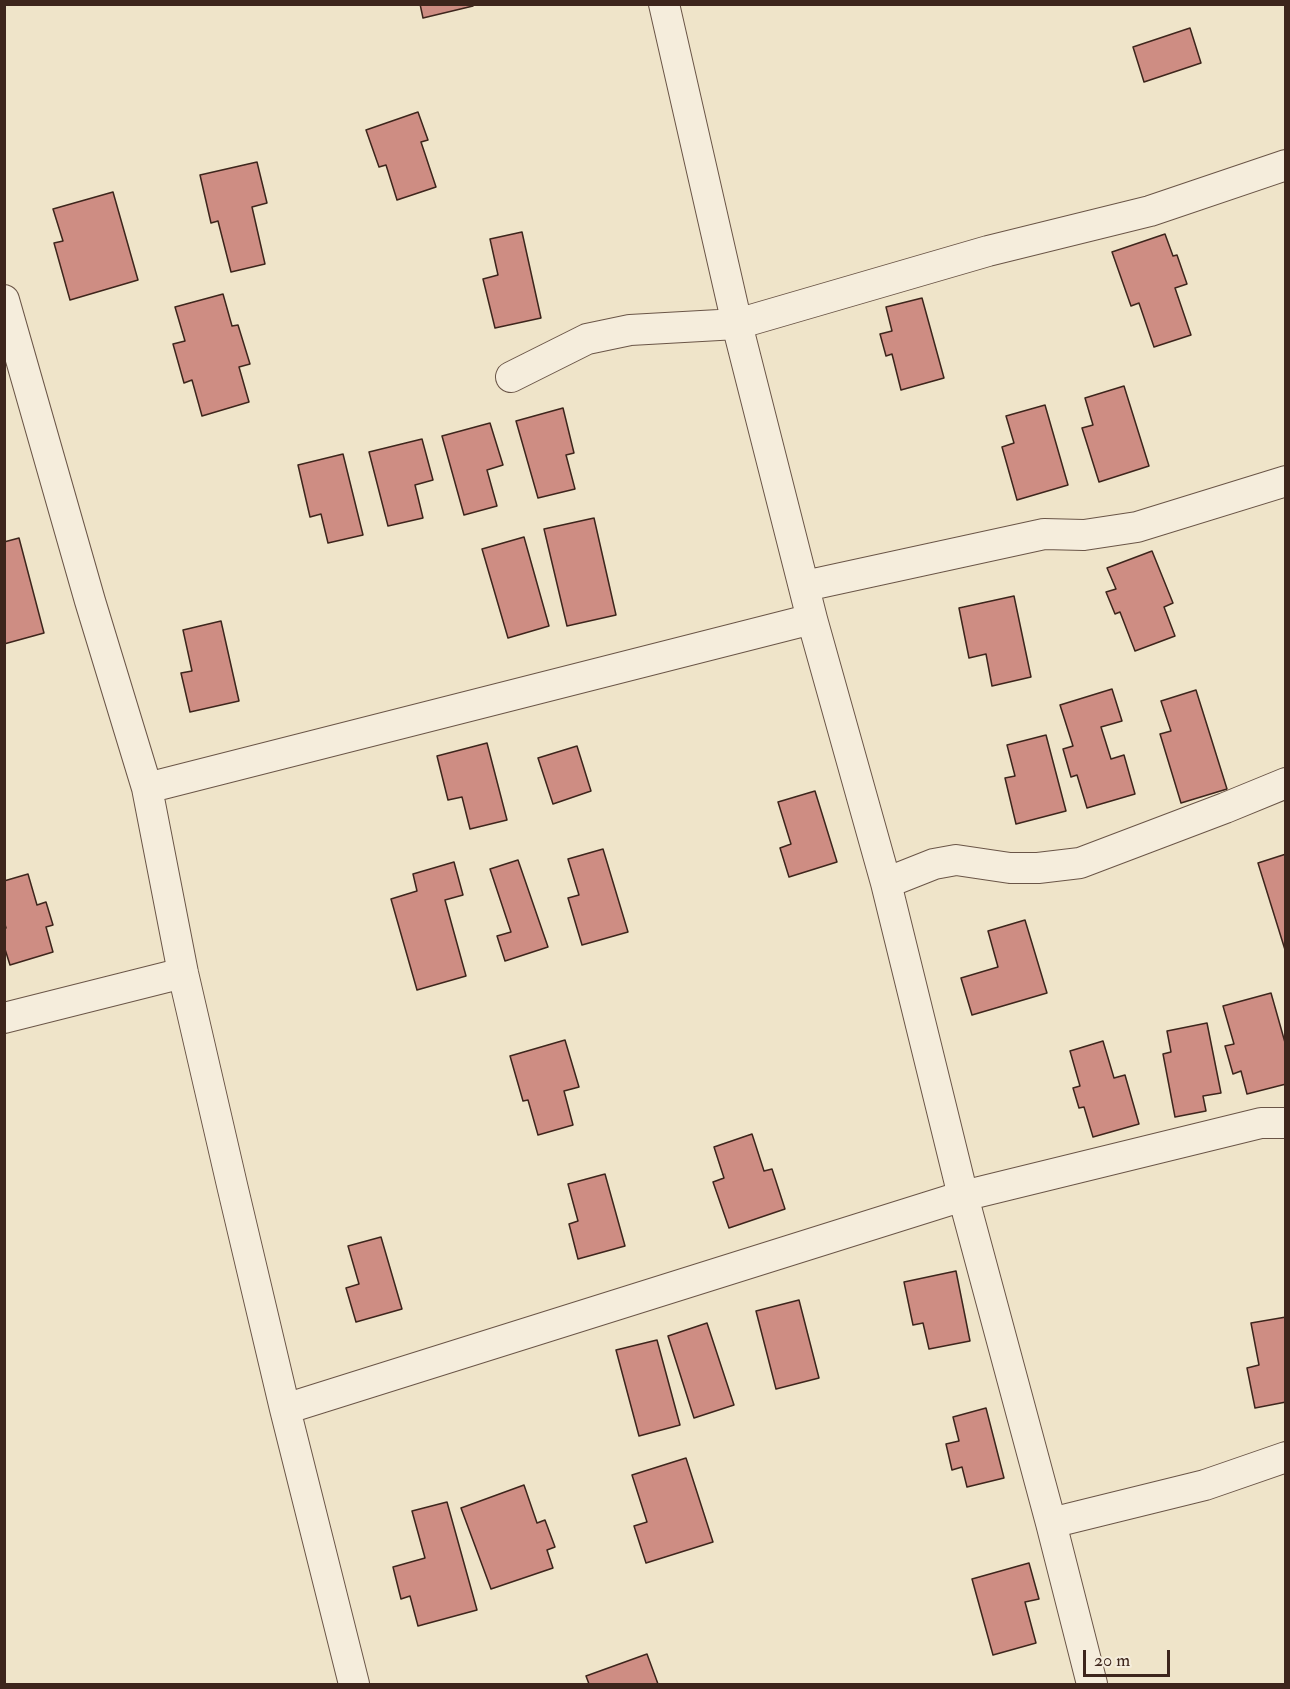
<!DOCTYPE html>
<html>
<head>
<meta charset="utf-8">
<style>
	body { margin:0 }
	#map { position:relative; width:1290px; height:1689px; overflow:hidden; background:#efe4c9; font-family:"IM FELL Double Pica",serif }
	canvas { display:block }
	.frame { position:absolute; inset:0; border:6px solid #3d251c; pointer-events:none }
	.scale { position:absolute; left:1083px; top:1650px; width:87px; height:27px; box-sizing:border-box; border:3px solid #3d251c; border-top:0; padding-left:8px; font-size:18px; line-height:21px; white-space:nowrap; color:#3d251c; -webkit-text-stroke:4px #f5eddc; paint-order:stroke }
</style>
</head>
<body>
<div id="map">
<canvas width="1290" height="1689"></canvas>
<div class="frame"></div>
<div class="scale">20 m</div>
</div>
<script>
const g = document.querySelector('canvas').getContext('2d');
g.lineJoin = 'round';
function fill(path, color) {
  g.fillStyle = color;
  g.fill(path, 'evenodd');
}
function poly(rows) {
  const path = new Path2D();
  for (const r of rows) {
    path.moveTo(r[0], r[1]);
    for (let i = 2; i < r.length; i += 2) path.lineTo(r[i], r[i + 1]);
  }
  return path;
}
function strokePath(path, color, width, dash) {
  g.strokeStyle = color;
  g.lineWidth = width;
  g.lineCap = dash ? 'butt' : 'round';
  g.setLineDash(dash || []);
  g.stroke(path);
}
const building = poly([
	[420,4,473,4,473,6,423,18,420,4],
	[1190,28,1201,63,1144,82,1133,47,1190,28],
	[418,112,428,140,421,142,436,187,397,200,386,165,379,167,366,130,418,112],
	[257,162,267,203,252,207,265,264,231,272,218,221,211,223,200,175,257,162],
	[113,192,138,280,70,300,54,243,63,241,53,209,113,192],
	[522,232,541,318,495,328,483,279,498,275,490,239,522,232],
	[1165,234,1173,256,1177,255,1187,284,1175,288,1191,335,1154,347,1139,303,1131,306,1112,252,1165,234],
	[223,294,232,326,238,325,250,364,239,367,249,402,202,416,192,380,184,383,173,344,185,341,175,307,223,294],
	[922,298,944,378,901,390,892,354,886,356,880,334,892,331,886,307,922,298],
	[1124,386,1149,466,1099,482,1082,428,1093,425,1085,398,1124,386],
	[1045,405,1068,485,1017,500,1002,447,1014,443,1006,416,1045,405],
	[563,408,574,453,566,455,575,489,538,498,516,421,563,408],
	[490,423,503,465,487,470,497,506,464,515,442,436,490,423],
	[422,439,433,480,415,485,423,518,388,526,369,452,422,439],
	[343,454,363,535,328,543,321,514,310,517,298,465,343,454],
	[594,518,616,615,567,626,544,529,594,518],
	[524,537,549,626,508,638,482,549,524,537],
	[19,538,44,633,4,644,4,542,19,538],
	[1152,551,1173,603,1164,607,1175,636,1135,651,1120,612,1115,614,1106,592,1116,589,1107,568,1152,551],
	[1014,596,1031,677,992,686,986,654,969,658,959,608,1014,596],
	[221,621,239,701,190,712,181,673,192,671,183,630,221,621],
	[1112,689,1122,721,1101,727,1111,759,1124,755,1135,794,1087,808,1077,775,1071,777,1063,749,1073,746,1060,705,1112,689],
	[1196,690,1227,789,1181,803,1160,734,1171,731,1161,701,1196,690],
	[1046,735,1066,811,1016,824,1005,778,1015,776,1007,745,1046,735],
	[487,743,507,820,470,829,462,797,448,800,437,756,487,743],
	[577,746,591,791,553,804,538,758,577,746],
	[815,791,837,862,789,877,780,848,791,844,778,802,815,791],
	[603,849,628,932,582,945,568,898,579,895,568,859,603,849],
	[1286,854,1286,953,1258,863,1286,854],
	[518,860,548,947,505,961,497,936,511,932,490,869,518,860],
	[454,862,463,895,445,900,466,976,417,990,391,899,417,891,413,874,454,862],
	[28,874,37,905,46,902,53,925,46,927,53,952,10,965,4,946,4,928,6,928,4,921,4,881,28,874],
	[1025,920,1047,993,972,1015,961,978,998,967,988,931,1025,920],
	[1271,993,1286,1046,1286,1084,1247,1094,1241,1071,1233,1074,1225,1046,1234,1044,1223,1006,1271,993],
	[1207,1023,1221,1093,1203,1096,1206,1111,1175,1117,1163,1054,1171,1052,1167,1031,1207,1023],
	[565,1040,579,1087,564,1091,573,1125,538,1135,528,1100,523,1101,510,1056,565,1040],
	[1103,1041,1114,1078,1125,1075,1139,1124,1093,1137,1084,1107,1079,1108,1073,1088,1080,1086,1070,1051,1103,1041],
	[752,1134,764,1171,772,1169,785,1209,729,1228,713,1182,724,1178,714,1147,752,1134],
	[605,1174,625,1246,578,1259,569,1224,578,1221,568,1184,605,1174],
	[381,1237,402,1309,356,1322,346,1288,359,1284,348,1246,381,1237],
	[956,1271,970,1341,929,1349,923,1323,913,1325,904,1282,956,1271],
	[799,1300,819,1378,776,1389,756,1311,799,1300],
	[1286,1317,1286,1402,1255,1408,1247,1368,1259,1365,1251,1323,1286,1317],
	[707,1323,734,1405,694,1418,668,1336,707,1323],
	[657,1340,680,1425,639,1436,616,1350,657,1340],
	[986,1408,1004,1478,967,1487,962,1467,952,1470,946,1444,959,1441,953,1417,986,1408],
	[686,1458,713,1542,646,1563,634,1526,647,1522,632,1475,686,1458],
	[524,1485,537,1523,545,1520,555,1547,547,1550,553,1568,491,1589,461,1508,524,1485],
	[447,1502,477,1610,418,1626,410,1596,401,1599,393,1567,425,1558,412,1511,447,1502],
	[1029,1563,1039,1599,1025,1602,1036,1643,993,1655,972,1579,1029,1563],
	[647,1654,658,1684,589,1684,586,1676,647,1654]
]);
fill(building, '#ce8d83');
strokePath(building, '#3d251c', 1.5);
const minor = poly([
	[664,4,737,324,812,619,886,883,963,1196,1051,1523,1092,1684],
	[4,300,90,601,147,788,183,973,232,1185,285,1409,354,1684],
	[511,377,587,339,630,330,737,324,988,251,1150,211,1286,165],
	[805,586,1044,534,1084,535,1137,527,1286,481],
	[147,788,812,619],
	[886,883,934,864,956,860,1010,868,1038,868,1080,863,1225,808,1286,783],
	[4,1018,183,973],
	[285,1409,963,1196,1261,1123,1286,1123],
	[1051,1523,1205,1485,1286,1457]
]);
strokePath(minor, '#6a5547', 32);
strokePath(minor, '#f5eddc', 30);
</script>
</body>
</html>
